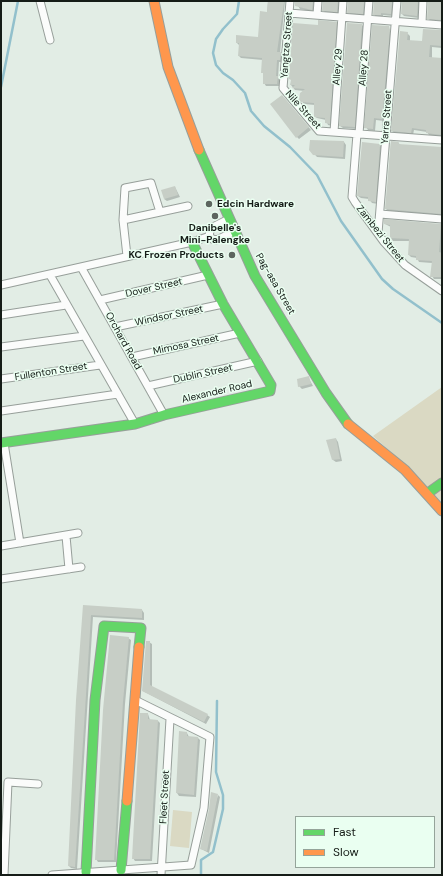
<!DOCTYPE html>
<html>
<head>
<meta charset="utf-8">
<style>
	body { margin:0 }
	#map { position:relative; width:443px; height:876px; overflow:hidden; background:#e2ede5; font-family:"DM Sans",sans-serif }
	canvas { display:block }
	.frame { position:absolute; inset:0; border:2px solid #151c17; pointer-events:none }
	.legend { position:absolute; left:295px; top:816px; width:140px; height:52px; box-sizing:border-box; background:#eafff1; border:1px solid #95a49a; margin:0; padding:5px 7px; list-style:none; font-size:12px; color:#151c17 }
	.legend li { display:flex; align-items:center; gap:8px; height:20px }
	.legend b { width:20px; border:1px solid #95a49a }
</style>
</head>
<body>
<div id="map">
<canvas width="443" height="876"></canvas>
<div class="frame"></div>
<ul class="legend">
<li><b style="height:5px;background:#63d668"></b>Fast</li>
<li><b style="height:5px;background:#ff974d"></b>Slow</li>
</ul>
</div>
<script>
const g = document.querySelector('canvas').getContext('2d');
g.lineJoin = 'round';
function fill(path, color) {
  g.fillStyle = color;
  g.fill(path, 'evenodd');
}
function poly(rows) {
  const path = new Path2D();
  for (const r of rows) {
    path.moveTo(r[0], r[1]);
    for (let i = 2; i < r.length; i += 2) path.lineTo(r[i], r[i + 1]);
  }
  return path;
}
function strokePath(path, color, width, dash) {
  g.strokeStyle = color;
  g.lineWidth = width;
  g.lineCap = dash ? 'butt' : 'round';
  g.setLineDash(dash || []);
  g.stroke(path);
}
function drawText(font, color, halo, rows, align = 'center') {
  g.font = font + ' "DM Sans",sans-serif';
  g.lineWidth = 3;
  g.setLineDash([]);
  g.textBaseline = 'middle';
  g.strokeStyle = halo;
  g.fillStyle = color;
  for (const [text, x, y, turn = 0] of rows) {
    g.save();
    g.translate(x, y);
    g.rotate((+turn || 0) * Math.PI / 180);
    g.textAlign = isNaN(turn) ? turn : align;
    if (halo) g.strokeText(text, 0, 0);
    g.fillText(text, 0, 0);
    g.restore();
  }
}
fill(poly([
	[442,387,442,505,412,471,373,436],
	[173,810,192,812,189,848,170,846]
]), '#dad9c3');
fill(poly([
	[268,1,285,1,280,53,283,55,282,62,279,62,278,78,280,80,279,86,266,86,264,83,263,60,241,58,239,56,239,45,237,43,259,38,267,13],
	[298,1,316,1,315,12,300,9,298,6],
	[324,1,341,1,339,14,326,13,323,10],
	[349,1,368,1,365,16,351,15,348,12],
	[375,1,396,1,393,16,383,15,383,17,376,17,374,14],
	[403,1,421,1,419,18,404,16,402,14],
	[442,1,442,22,431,21,428,18],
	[336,23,339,25,332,126,328,125,326,120,317,118,314,116,315,105,304,104,300,99,305,91,295,90,291,85,319,26],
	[362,25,364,27,357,129,343,128,340,126],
	[388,27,392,34,384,121,376,120,375,131,368,130,366,127],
	[442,31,442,48,432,47,432,58,442,59,442,137,429,135,427,132,414,130,413,135,395,133,392,131,407,33,410,36,410,41,423,42],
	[285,99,311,130,299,139,297,137],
	[344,142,346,145,345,159,317,157,310,149],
	[391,142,398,143,401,145,440,148,442,146,442,216,388,211,386,209],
	[380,145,382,147,378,204,372,203,369,199,361,198,358,196],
	[175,187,180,197,167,201,164,199],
	[385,220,442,225,442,279,434,279,432,276,432,263,419,262,417,258,411,257,409,255,409,241,393,241,391,238,391,227,385,224],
	[308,377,313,386,302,389,299,386],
	[336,439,338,442,342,461,336,462,333,460,331,450],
	[84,607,142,610,144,613,144,620,93,617,77,869,71,868,69,866],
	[128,638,131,640,125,704,116,862,98,862,96,859],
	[149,642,152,644,152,688,207,715,210,717,206,724,143,691],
	[148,714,150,720,158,721,160,723,152,861,135,861,133,858],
	[187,733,189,737,198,738,200,740,196,797,179,796,177,793],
	[218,795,220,797,209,853,201,849]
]), '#0003');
strokePath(poly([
	[239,1,237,14,223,29,216,39,213,53,216,65,223,73,233,80,245,93,251,111,264,126,290,147,317,175,341,221,382,279,393,289,442,323],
	[1,87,18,1],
	[201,875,201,860,213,852,223,809,223,795,216,772,217,701]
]), '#92c0cc', 2.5);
fill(poly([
	[268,1,284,2,277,52,281,52,280,60,277,60,276,76,278,76,277,84,263,84,263,73,261,73,262,58,238,56,239,43,236,43,236,35,258,37,260,11,267,12],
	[295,1,313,1,312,10,295,6],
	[323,1,338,1,337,12,322,11],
	[348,1,364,1,363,14,347,13],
	[374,1,392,1,391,14,381,13,381,15,373,15],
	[402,1,418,1,417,16,401,14],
	[428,1,442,1,442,20,427,19],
	[318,20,337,22,330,124,325,123,325,118,314,117,314,103,301,102,299,100,300,93,305,89,292,88,295,85,290,85,291,80,289,79,293,23,318,25],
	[347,23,362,24,355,127,339,126],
	[372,25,389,26,390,30,382,119,374,118,373,129,364,128],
	[423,29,442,30,442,46,430,45,429,57,442,58,442,135,426,133,426,130,412,128,411,133,391,131,400,31,408,32,407,40,422,41],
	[282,95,309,127,296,138,270,104],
	[310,140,344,141,343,157,313,155,309,150],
	[391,141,399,142,398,144,442,147,442,214,385,209],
	[362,142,380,144,376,202,368,201,368,197,357,196],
	[175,186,178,195,164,199,161,190],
	[384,219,441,224,439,252,442,253,442,277,430,277,432,261,416,260,416,256,408,255,409,239,390,238,390,225,384,224],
	[309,376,311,384,298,387,297,379],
	[336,438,340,459,332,460,326,440],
	[83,605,142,609,142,618,91,615,75,867,68,866,76,700],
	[110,635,129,637,123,701,114,860,95,860,103,710],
	[146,641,150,641,150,685,208,714,204,722,142,691],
	[140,713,148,713,148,719,158,720,150,859,132,859],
	[179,731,187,732,187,736,198,737,194,795,176,793],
	[211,792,218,794,207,851,200,849,209,809]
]), '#c7cec6');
const street = poly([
	[40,1,50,40],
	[290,1,283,88,319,131,442,140],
	[289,13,442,25],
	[317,15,318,1],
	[422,23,423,1],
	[334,132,343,1],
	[357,134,352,197,355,202,384,242,405,265,442,291],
	[359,134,369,1],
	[380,214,442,219],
	[229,219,211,228,209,235,212,239,217,240,235,231],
	[123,220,188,206],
	[378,233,397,1],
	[127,256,123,220,125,188,151,183,160,212],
	[81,267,164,415],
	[50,275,135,424],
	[1,285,192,242,210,236],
	[100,300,208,275],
	[1,315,66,305],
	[115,327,223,304],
	[1,347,84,336],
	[132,357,240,333],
	[1,379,100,365],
	[148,386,258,361],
	[1,411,118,394],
	[4,443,20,543],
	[66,536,69,569],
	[1,546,78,533],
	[1,579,81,567],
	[4,875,8,782,38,784],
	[52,875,191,865,204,808,210,737,135,700],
	[161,875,170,719]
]);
const fast = poly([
	[199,150,255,276,326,393,348,424],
	[1,443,135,424,164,415,270,391,271,385,223,304,192,242],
	[428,493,442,483],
	[121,870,127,801],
	[86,872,95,700,104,626,141,628,139,647]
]);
const slow = poly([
	[154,1,168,67,199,150],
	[348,424,405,470,442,511],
	[127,801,139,647]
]);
strokePath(street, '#979f9a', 9);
strokePath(fast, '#979f9a', 11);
strokePath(slow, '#979f9a', 11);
strokePath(street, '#fbfcfb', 7);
strokePath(fast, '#63d668', 9);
strokePath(slow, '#ff974d', 9);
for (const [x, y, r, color] of [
	[209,204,4,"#5d655f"],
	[215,216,4,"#5d655f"],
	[232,255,4,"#5d655f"]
]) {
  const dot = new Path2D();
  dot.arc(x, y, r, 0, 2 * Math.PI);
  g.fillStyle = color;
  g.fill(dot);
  strokePath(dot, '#eafff1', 1.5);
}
drawText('10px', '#151c17', '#eafff1', [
	["Yangtze Street",287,45,-86],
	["Alley 29",338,67,-86],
	["Alley 28",364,68,-86],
	["Nile Street",303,110,48],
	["Yarra Street",387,117,-86],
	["Zambezi Street",380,234,51],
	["Pag-asa Street",275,284,60],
	["Dover Street",154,288,-13],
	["Windsor Street",169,316,-12],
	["Orchard Road",123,341,61],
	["Mimosa Street",186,345,-12],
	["Fullenton Street",51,372,-9],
	["Dublin Street",203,374,-12],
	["Alexander Road",217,392,-13],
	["Fleet Street",165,797,-87]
]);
drawText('bold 10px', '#151c17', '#eafff1', [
	["Edcin Hardware",217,204],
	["Danibelle's",215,228,"center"],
	["Mini-Palengke",215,240,"center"],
	["KC Frozen Products",224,255,"right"]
], 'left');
</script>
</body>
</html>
